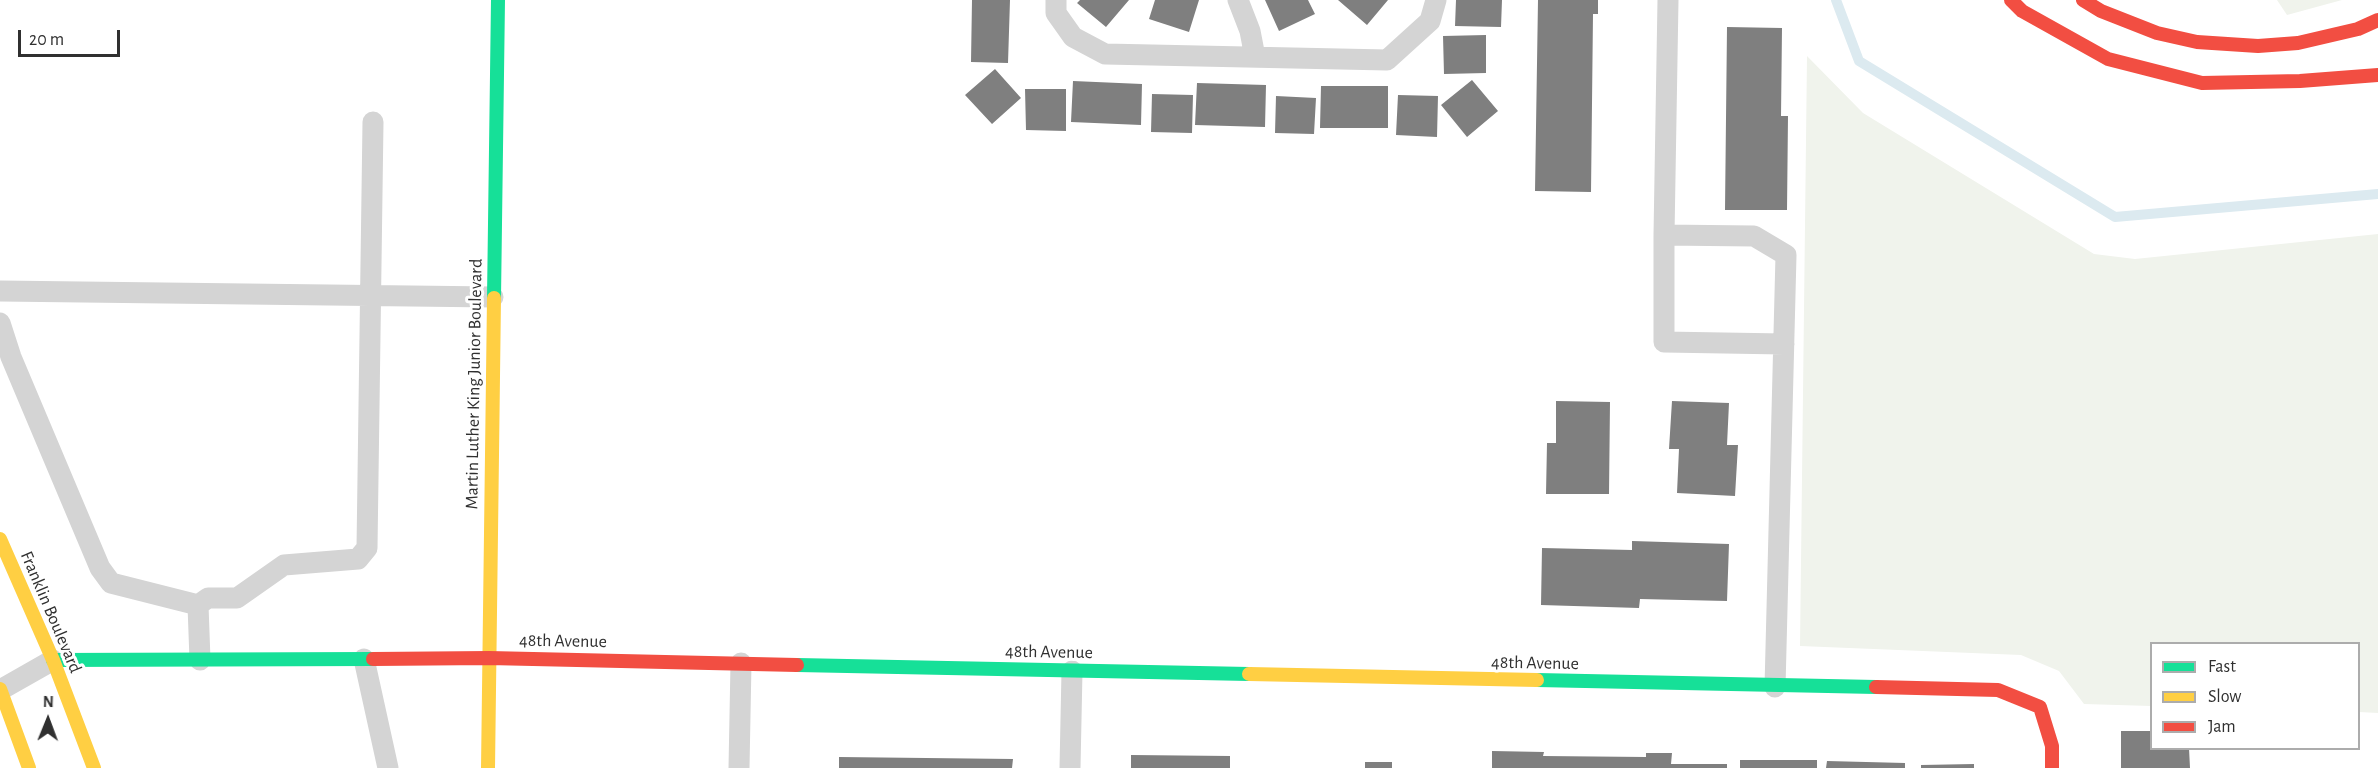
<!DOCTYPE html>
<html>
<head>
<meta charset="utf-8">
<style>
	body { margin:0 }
	#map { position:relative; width:2378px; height:768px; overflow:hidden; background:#fff; font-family:"Alegreya Sans",sans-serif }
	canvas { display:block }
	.legend { position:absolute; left:2150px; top:642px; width:210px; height:108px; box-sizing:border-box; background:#fff; border:2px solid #acacac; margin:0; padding:8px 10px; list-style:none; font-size:18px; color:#303030 }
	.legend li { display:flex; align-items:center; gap:12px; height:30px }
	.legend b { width:30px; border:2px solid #acacac }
	.north { position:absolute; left:18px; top:690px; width:60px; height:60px; -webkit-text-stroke:4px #fff; paint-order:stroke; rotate:1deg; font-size:16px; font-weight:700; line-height:24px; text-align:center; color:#303030 }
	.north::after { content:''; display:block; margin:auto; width:21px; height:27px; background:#303030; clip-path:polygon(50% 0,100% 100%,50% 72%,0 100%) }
	.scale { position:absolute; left:18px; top:30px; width:102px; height:27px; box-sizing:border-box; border:3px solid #303030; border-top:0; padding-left:8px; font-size:18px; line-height:21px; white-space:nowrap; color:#303030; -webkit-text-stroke:4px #fff; paint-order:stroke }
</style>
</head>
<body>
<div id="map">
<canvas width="2378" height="768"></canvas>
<ul class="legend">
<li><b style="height:8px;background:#16e098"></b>Fast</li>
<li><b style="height:8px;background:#ffcf43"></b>Slow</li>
<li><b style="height:8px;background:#f24e42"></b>Jam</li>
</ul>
<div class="north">N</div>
<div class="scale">20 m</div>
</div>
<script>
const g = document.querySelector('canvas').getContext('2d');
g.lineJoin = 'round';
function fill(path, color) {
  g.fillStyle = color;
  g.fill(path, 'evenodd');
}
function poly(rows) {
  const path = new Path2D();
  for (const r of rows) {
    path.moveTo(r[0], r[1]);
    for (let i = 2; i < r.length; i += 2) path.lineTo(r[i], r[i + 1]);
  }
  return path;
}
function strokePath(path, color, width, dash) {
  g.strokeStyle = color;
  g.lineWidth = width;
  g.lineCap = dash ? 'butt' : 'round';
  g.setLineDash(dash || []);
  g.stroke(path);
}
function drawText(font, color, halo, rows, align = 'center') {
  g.font = font + ' "Alegreya Sans",sans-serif';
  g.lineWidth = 6;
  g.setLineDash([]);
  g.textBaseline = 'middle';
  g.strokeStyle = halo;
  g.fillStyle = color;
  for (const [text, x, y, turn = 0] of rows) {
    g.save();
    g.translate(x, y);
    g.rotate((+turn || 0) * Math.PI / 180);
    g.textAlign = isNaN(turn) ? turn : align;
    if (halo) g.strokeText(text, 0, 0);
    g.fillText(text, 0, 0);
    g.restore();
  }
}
fill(poly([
	[2277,0,2342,0,2287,15],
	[1807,56,1863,113,2094,254,2135,259,2378,234,2378,713,2359,712,2358,644,2152,644,2151,706,2084,704,2059,671,2021,655,1800,646]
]), '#f0f3ec');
strokePath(poly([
	[1836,0,1859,61,2115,217,2378,194]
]), '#dceaf0', 10);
fill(poly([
	[972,0,1010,0,1008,63,971,62],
	[1080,0,1129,0,1106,27,1077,3],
	[1155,0,1199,0,1189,32,1149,19],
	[1265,0,1308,0,1315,14,1279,31],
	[1338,0,1388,0,1367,25],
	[1456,0,1502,0,1501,27,1455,26],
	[1538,0,1598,0,1598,14,1593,14,1591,192,1535,191],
	[1727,27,1782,28,1781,116,1788,116,1787,210,1725,210],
	[1486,35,1486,73,1444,74,1443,36],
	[995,69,1021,98,992,124,965,95],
	[1472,80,1498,111,1467,137,1441,105],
	[1073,81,1142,84,1141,125,1071,122],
	[1197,83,1266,85,1265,127,1195,125],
	[1321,86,1388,86,1388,128,1320,128],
	[1025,89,1066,89,1066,131,1026,130],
	[1152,94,1193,95,1192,133,1151,132],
	[1398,95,1438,96,1437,137,1396,135],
	[1276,96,1316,98,1314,134,1275,133],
	[1556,401,1610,402,1609,494,1546,494,1547,443,1556,443],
	[1672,401,1729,403,1727,445,1738,445,1735,496,1677,493,1679,449,1669,449],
	[1632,541,1729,544,1727,601,1640,599,1639,608,1541,605,1542,548,1632,550],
	[2121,731,2152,731,2152,748,2189,748,2190,768,2121,768],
	[1492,751,1544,752,1543,756,1646,757,1646,753,1672,753,1671,764,1727,764,1727,768,1492,768],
	[1131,755,1230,756,1230,768,1131,768],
	[839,757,1013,759,1012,768,839,768],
	[1740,760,1817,760,1817,768,1740,768],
	[1827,761,1905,763,1905,768,1826,768],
	[1365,762,1392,762,1392,768,1365,768],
	[1974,764,1974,768,1921,768,1921,765]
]), '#7f7f7f');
strokePath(poly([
	[1056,0,1056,13,1073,37,1105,54,1387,60,1430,21,1436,0],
	[1238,0,1250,31,1255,57],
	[1668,0,1664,235,1664,342,1784,344],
	[1664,235,1754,236,1786,255,1775,687],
	[0,291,493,297],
	[0,323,11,357,100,568,111,583,198,605],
	[364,659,388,768],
	[200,660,198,605,208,598,237,598,284,565,358,559,367,548,373,122],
	[0,690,53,660],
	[739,768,741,663],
	[1070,768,1072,671]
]), '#d4d4d4', 21);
strokePath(poly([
	[494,298,498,0],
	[53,660,373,659],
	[797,665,1249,674],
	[1537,680,1876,687]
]), '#16e098', 14);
strokePath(poly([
	[0,539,53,660,94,768],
	[1249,674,1537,680],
	[0,689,29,768],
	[488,768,494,298]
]), '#ffcf43', 14);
strokePath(poly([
	[2011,0,2022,11,2108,59,2202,83,2300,81,2378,75],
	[2083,0,2101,11,2157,33,2197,42,2258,46,2298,43,2358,29,2378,20],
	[373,659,489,658,797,665],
	[1876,687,1998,690,2040,707,2052,746,2052,768]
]), '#f24e42', 14);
drawText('18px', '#303030', '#fff', [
	["Martin Luther King Junior Boulevard",474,384,-89],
	["Franklin Boulevard",51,612,67],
	["48th Avenue",563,641,1],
	["48th Avenue",1049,652,1],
	["48th Avenue",1535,663,1]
]);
</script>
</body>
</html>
